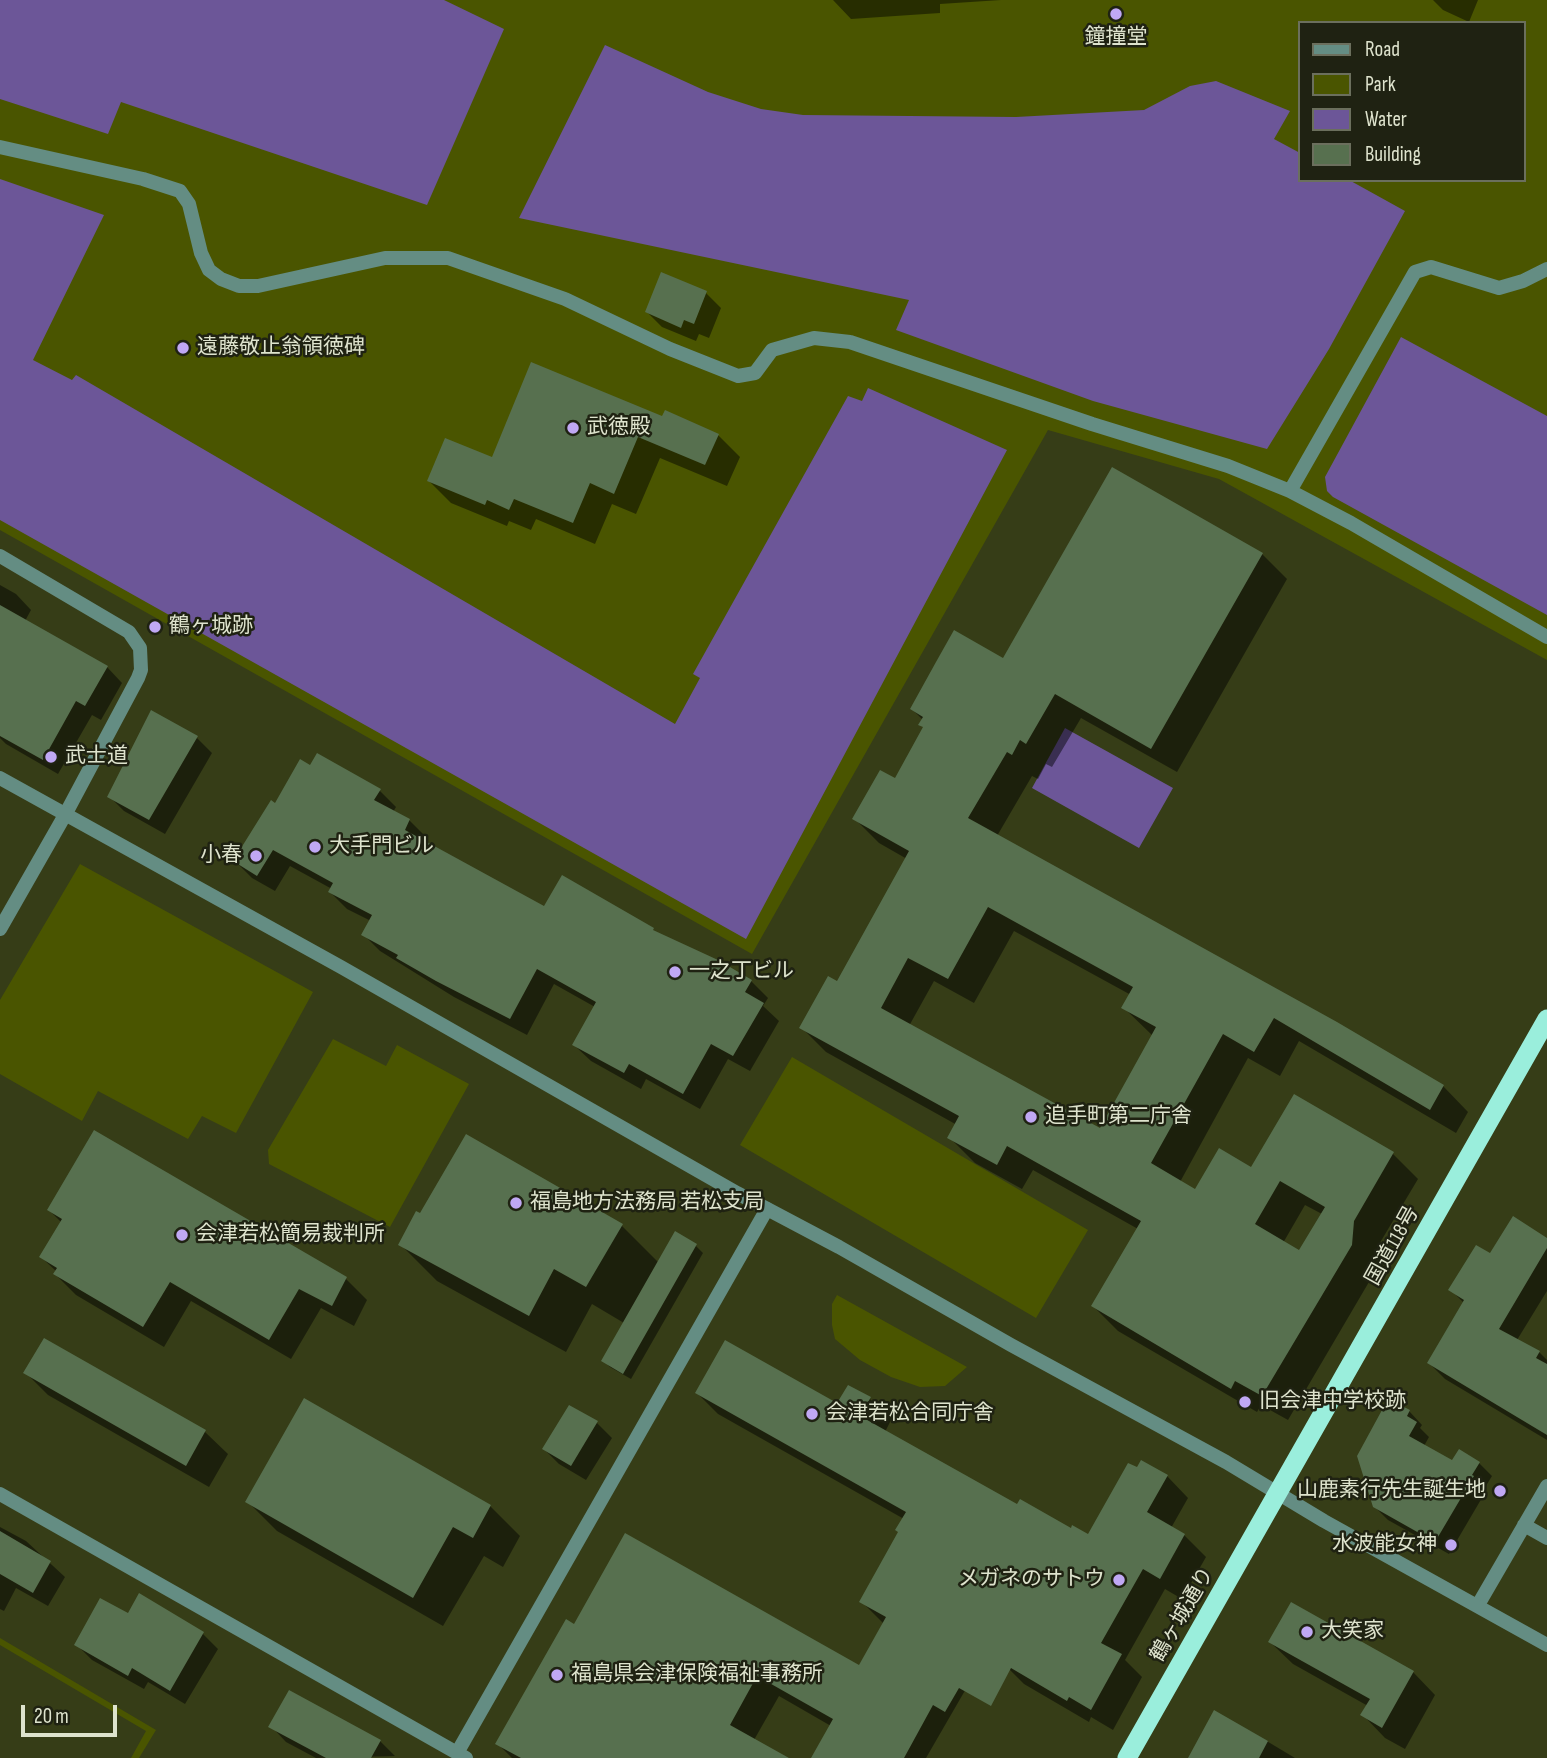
<!DOCTYPE html>
<html>
<head>
<meta charset="utf-8">
<style>
	body { margin:0 }
	#map { position:relative; width:1547px; height:1758px; overflow:hidden; background:#363d17; font-family:"Sofia Sans Condensed",sans-serif }
	canvas { display:block }
	.legend { position:absolute; left:1298px; top:21px; width:228px; height:161px; box-sizing:border-box; background:#1f2212; border:2px solid #6b6f5d; margin:0; padding:9px 12px; list-style:none; font-size:21px; color:#dee3cd }
	.legend li { display:flex; align-items:center; gap:14px; height:35px }
	.legend b { width:35px; border:2px solid #6b6f5d }
	.scale { position:absolute; left:21px; top:1705px; width:96px; height:32px; box-sizing:border-box; border:4px solid #dee3cd; border-top:0; padding-left:9px; font-size:21px; line-height:24px; white-space:nowrap; color:#dee3cd; -webkit-text-stroke:5px #1f2212; paint-order:stroke }
</style>
</head>
<body>
<div id="map">
<canvas width="1547" height="1758"></canvas>
<ul class="legend">
<li><b style="height:9px;background:#648d83"></b>Road</li>
<li><b style="height:19px;background:#4a5500"></b>Park</li>
<li><b style="height:19px;background:#6c5698"></b>Water</li>
<li><b style="height:19px;background:#57704f"></b>Building</li>
</ul>
<div class="scale">20 m</div>
</div>
<script>
const g = document.querySelector('canvas').getContext('2d');
g.lineJoin = 'round';
function fill(path, color) {
  g.fillStyle = color;
  g.fill(path, 'evenodd');
}
function poly(rows) {
  const path = new Path2D();
  for (const r of rows) {
    path.moveTo(r[0], r[1]);
    for (let i = 2; i < r.length; i += 2) path.lineTo(r[i], r[i + 1]);
  }
  return path;
}
function strokePath(path, color, width, dash) {
  g.strokeStyle = color;
  g.lineWidth = width;
  g.lineCap = dash ? 'butt' : 'round';
  g.setLineDash(dash || []);
  g.stroke(path);
}
function drawText(font, color, halo, rows, align = 'center') {
  g.font = font + ' "Sofia Sans Condensed","Noto Sans JP",sans-serif';
  g.lineWidth = 5;
  g.setLineDash([]);
  g.textBaseline = 'middle';
  g.strokeStyle = halo;
  g.fillStyle = color;
  for (const [text, x, y, turn = 0] of rows) {
    g.save();
    g.translate(x, y);
    g.rotate((+turn || 0) * Math.PI / 180);
    g.textAlign = isNaN(turn) ? turn : align;
    if (halo) g.strokeText(text, 0, 0);
    g.fillText(text, 0, 0);
    g.restore();
  }
}
fill(poly([
	[0,0,1547,0,1547,660,1219,479,1048,430,752,954,0,530],
	[1300,23,1524,23,1524,180,1300,180],
	[80,864,313,992,236,1133,202,1116,188,1139,98,1091,82,1121,0,1074,0,1000],
	[333,1039,386,1066,397,1045,469,1084,390,1227,269,1164,268,1150],
	[792,1057,1088,1230,1036,1318,740,1145],
	[837,1295,967,1367,945,1386,920,1387,891,1377,860,1360,835,1339,832,1325,832,1304],
	[0,1638,156,1730,139,1758,131,1758,146,1731,0,1645]
]), '#4a5500');
fill(poly([
	[0,0,444,0,504,29,427,205,121,102,108,134,0,99],
	[605,45,708,92,761,109,803,115,1016,117,1144,110,1190,86,1216,81,1290,111,1274,139,1300,153,1300,180,1349,180,1405,211,1329,349,1267,449,1093,401,896,330,909,300,519,218],
	[0,179,104,215,33,360,72,380,76,375,675,724,700,678,693,674,848,396,862,401,868,388,1007,450,746,939,0,520],
	[1401,337,1547,416,1547,615,1333,497,1327,491,1325,477],
	[1065,728,1173,788,1139,848,1032,788]
]), '#6c5698');
fill(poly([
	[833,0,1001,0,940,4,940,13,851,19],
	[1433,0,1478,0,1469,22,1443,10],
	[706,293,721,308,709,338,699,334,696,341,662,327,647,312],
	[663,419,718,435,740,457,727,486,660,458,636,514,612,504,595,544,536,519,531,530,509,521,507,526,451,503,429,481,492,459],
	[1262,554,1287,579,1177,772,1081,718,1052,767,1046,764,1038,779,1032,776,997,836,1443,1086,1468,1112,1456,1133,1299,1041,1280,1076,1248,1058,1180,1182,1196,1191,1252,1169,1295,1096,1393,1154,1418,1179,1378,1246,1376,1270,1288,1420,1261,1405,1257,1412,1118,1331,1093,1306,1138,1229,1033,1170,1022,1189,975,1163,950,1138,957,1125,826,1052,801,1027,838,983,907,859,879,843,854,818,896,780,924,728,923,720,912,709,1004,661],
	[1014,931,1131,995,1124,1008,1153,1036,1101,1131,909,1026,934,981,974,1003],
	[1305,1205,1322,1214,1300,1253,1283,1243],
	[0,585,16,594,31,610,25,621,107,667,122,683,101,720,92,715,58,774,6,744,0,738],
	[197,738,212,753,165,834,124,811,109,796],
	[379,790,396,807,393,812,409,820,426,837,423,842,544,908,657,934,751,981,768,998,763,1006,779,1021,750,1071,728,1059,700,1109,646,1079,641,1089,591,1061,574,1045,595,1007,554,984,527,1035,454,997,380,951,363,934,371,921,347,909,330,892,332,889,290,866,275,891,252,878,235,861,276,805],
	[49,1210,346,1279,367,1300,354,1326,321,1308,291,1359,191,1301,164,1347,76,1295,55,1274,57,1272,41,1257,62,1223],
	[622,1226,659,1263,696,1246,703,1253,631,1379,610,1367,603,1360,624,1323,592,1304,566,1352,437,1281,400,1244],
	[1547,1240,1547,1291,1517,1340,1539,1352,1547,1360,1547,1440,1445,1379,1429,1363,1464,1303,1451,1290,1490,1255],
	[45,1340,205,1432,228,1454,209,1487,48,1395,26,1373],
	[697,1393,838,1406,870,1399,891,1420,885,1432,1017,1507,1089,1537,1167,1476,1188,1498,1171,1528,1184,1535,1206,1557,1182,1599,1165,1589,1125,1660,1142,1677,1113,1730,1091,1717,1089,1722,1024,1684,989,1649,926,1758,813,1758,831,1726,779,1696,754,1740,785,1758,512,1758,498,1744,575,1626,860,1667,884,1624,861,1601,900,1533,904,1519,718,1414],
	[305,1400,490,1506,520,1536,503,1567,484,1556,443,1626,277,1531,247,1501],
	[1409,1411,1422,1425,1420,1428,1429,1437,1424,1446,1453,1462,1479,1463,1492,1476,1484,1489,1486,1491,1449,1554,1388,1520,1374,1506,1359,1457],
	[597,1423,612,1438,586,1480,559,1464,544,1449],
	[0,1527,26,1541,65,1577,48,1606,16,1588,4,1611,0,1609],
	[129,1615,203,1634,218,1649,185,1704,148,1682,144,1689,92,1660,77,1645],
	[1270,1642,1413,1672,1435,1695,1405,1749,1385,1738,1363,1715,1368,1706,1293,1664],
	[271,1726,380,1741,395,1756,316,1758,286,1742],
	[1250,1731,1295,1758,1189,1758,1249,1732]
]), '#0007');
fill(poly([
	[661,272,707,291,694,324,684,320,681,328,645,312],
	[531,362,662,416,665,410,719,434,705,465,638,437,614,494,590,483,573,523,514,499,509,510,487,500,485,505,427,481,445,438,492,457],
	[1112,467,1263,553,1151,749,1055,694,1026,744,1020,740,1012,755,1007,752,968,818,1337,1022,1444,1085,1430,1110,1274,1018,1254,1052,1223,1034,1151,1163,1195,1189,1219,1148,1251,1167,1294,1094,1394,1152,1354,1221,1352,1245,1262,1396,1235,1381,1231,1389,1091,1306,1141,1221,1007,1146,997,1165,947,1138,959,1116,799,1028,828,976,837,981,909,851,852,819,880,770,895,778,923,727,918,725,923,717,910,709,936,662,954,630,1003,658],
	[988,907,1133,987,1121,1008,1156,1027,1100,1128,881,1008,908,958,948,979],
	[1280,1181,1325,1207,1299,1250,1255,1224],
	[0,605,108,666,85,706,76,701,43,760,0,736],
	[151,710,198,736,149,820,107,797],
	[317,753,381,789,374,800,410,819,405,830,544,906,562,875,654,928,653,930,718,960,752,980,745,992,764,1003,733,1056,711,1044,683,1094,629,1064,624,1073,572,1045,596,1002,537,969,510,1019,436,981,396,958,398,955,361,935,372,915,328,892,333,883,273,850,257,876,233,861,271,800,275,803,300,759,310,765],
	[94,1130,347,1277,332,1306,299,1289,269,1340,170,1282,143,1327,53,1274,57,1268,39,1257,62,1219,47,1210],
	[466,1134,623,1224,586,1287,554,1269,529,1316,398,1245,416,1211,420,1213],
	[1513,1216,1547,1238,1547,1248,1499,1329,1540,1351,1536,1358,1547,1364,1547,1435,1427,1363,1464,1300,1448,1290,1476,1245,1490,1253],
	[675,1231,697,1244,623,1374,601,1361],
	[44,1338,206,1430,186,1466,23,1373],
	[725,1340,837,1403,848,1385,871,1397,860,1416,1017,1504,1020,1499,1071,1528,1072,1525,1088,1534,1128,1463,1137,1467,1141,1460,1168,1475,1147,1512,1185,1534,1160,1579,1143,1569,1101,1643,1122,1654,1091,1710,1069,1697,1067,1701,1011,1668,991,1706,959,1688,945,1712,933,1705,904,1758,811,1758,833,1719,757,1676,730,1725,789,1758,521,1758,495,1744,566,1619,574,1624,625,1533,859,1665,886,1617,859,1602,898,1532,895,1530,906,1512,695,1393],
	[304,1398,491,1505,473,1538,453,1527,413,1598,245,1502],
	[1388,1399,1410,1410,1407,1416,1417,1422,1409,1436,1452,1460,1459,1449,1480,1462,1472,1475,1474,1476,1435,1542,1373,1507,1357,1456],
	[569,1405,598,1421,571,1466,542,1449],
	[0,1531,51,1561,33,1593,0,1574],
	[139,1593,204,1632,170,1691,132,1668,128,1676,74,1645,100,1598,128,1613],
	[1291,1602,1414,1671,1382,1728,1360,1715,1370,1699,1268,1642],
	[289,1690,381,1740,371,1758,326,1758,268,1727],
	[1214,1710,1268,1741,1259,1758,1188,1758]
]), '#57704f');
strokePath(poly([
	[0,147,143,179,180,191,189,204,201,253,209,270,221,279,239,286,258,286,385,258,448,258,565,299,670,349,738,376,755,373,772,350,814,338,850,342,1092,424,1228,466,1290,491,1351,523,1547,637],
	[1290,491,1415,272,1431,267,1499,288,1523,281,1547,269],
	[0,556,129,632,140,648,141,670,138,678,65,815],
	[0,1494,466,1758],
	[1524,1525,1547,1538],
	[1478,1605,1547,1486],
	[457,1753,767,1209]
]), '#648d83', 14);
strokePath(poly([
	[0,778,341,967,737,1193,839,1247,1011,1345,1226,1462,1324,1521,1547,1645],
	[0,929,65,815]
]), '#648d83', 14);
strokePath(poly([
	[1127,1758,1547,1019]
]), '#9aeedc', 19);
for (const [x, y, r, color] of [
	[1116,14,7,"#c0a8f4"],
	[183,348,7,"#c0a8f4"],
	[573,428,7,"#c0a8f4"],
	[155,627,7,"#c0a8f4"],
	[51,757,7,"#c0a8f4"],
	[315,847,7,"#c0a8f4"],
	[256,856,7,"#c0a8f4"],
	[675,972,7,"#c0a8f4"],
	[1031,1117,7,"#c0a8f4"],
	[516,1203,7,"#c0a8f4"],
	[182,1235,7,"#c0a8f4"],
	[1245,1402,7,"#c0a8f4"],
	[812,1414,7,"#c0a8f4"],
	[1500,1491,7,"#c0a8f4"],
	[1451,1545,7,"#c0a8f4"],
	[1119,1580,7,"#c0a8f4"],
	[1307,1632,7,"#c0a8f4"],
	[557,1675,7,"#c0a8f4"]
]) {
  const dot = new Path2D();
  dot.arc(x, y, r, 0, 2 * Math.PI);
  g.fillStyle = color;
  g.fill(dot);
  strokePath(dot, '#1f2212', 2.5);
}
drawText('21px', '#dee3cd', '#1f2212', [
	["鐘撞堂",1116,38,"center"],
	["遠藤敬止翁領徳碑",197,348],
	["武徳殿",587,428],
	["鶴ヶ城跡",169,627],
	["武士道",65,757],
	["大手門ビル",329,847],
	["小春",242,856,"right"],
	["一之丁ビル",689,972],
	["追手町第二庁舎",1045,1117],
	["福島地方法務局 若松支局",530,1203],
	["会津若松簡易裁判所",196,1235],
	["旧会津中学校跡",1259,1402],
	["会津若松合同庁舎",826,1414],
	["山鹿素行先生誕生地",1486,1491,"right"],
	["水波能女神",1437,1545,"right"],
	["メガネのサトウ",1105,1580,"right"],
	["大笑家",1321,1632],
	["福島県会津保険福祉事務所",571,1675]
], 'left');
drawText('21px', '#dee3cd', '#1f2212', [
	["国道118号",1393,1246,-61],
	["鶴ヶ城通り",1183,1615,-60]
]);
</script>
</body>
</html>
